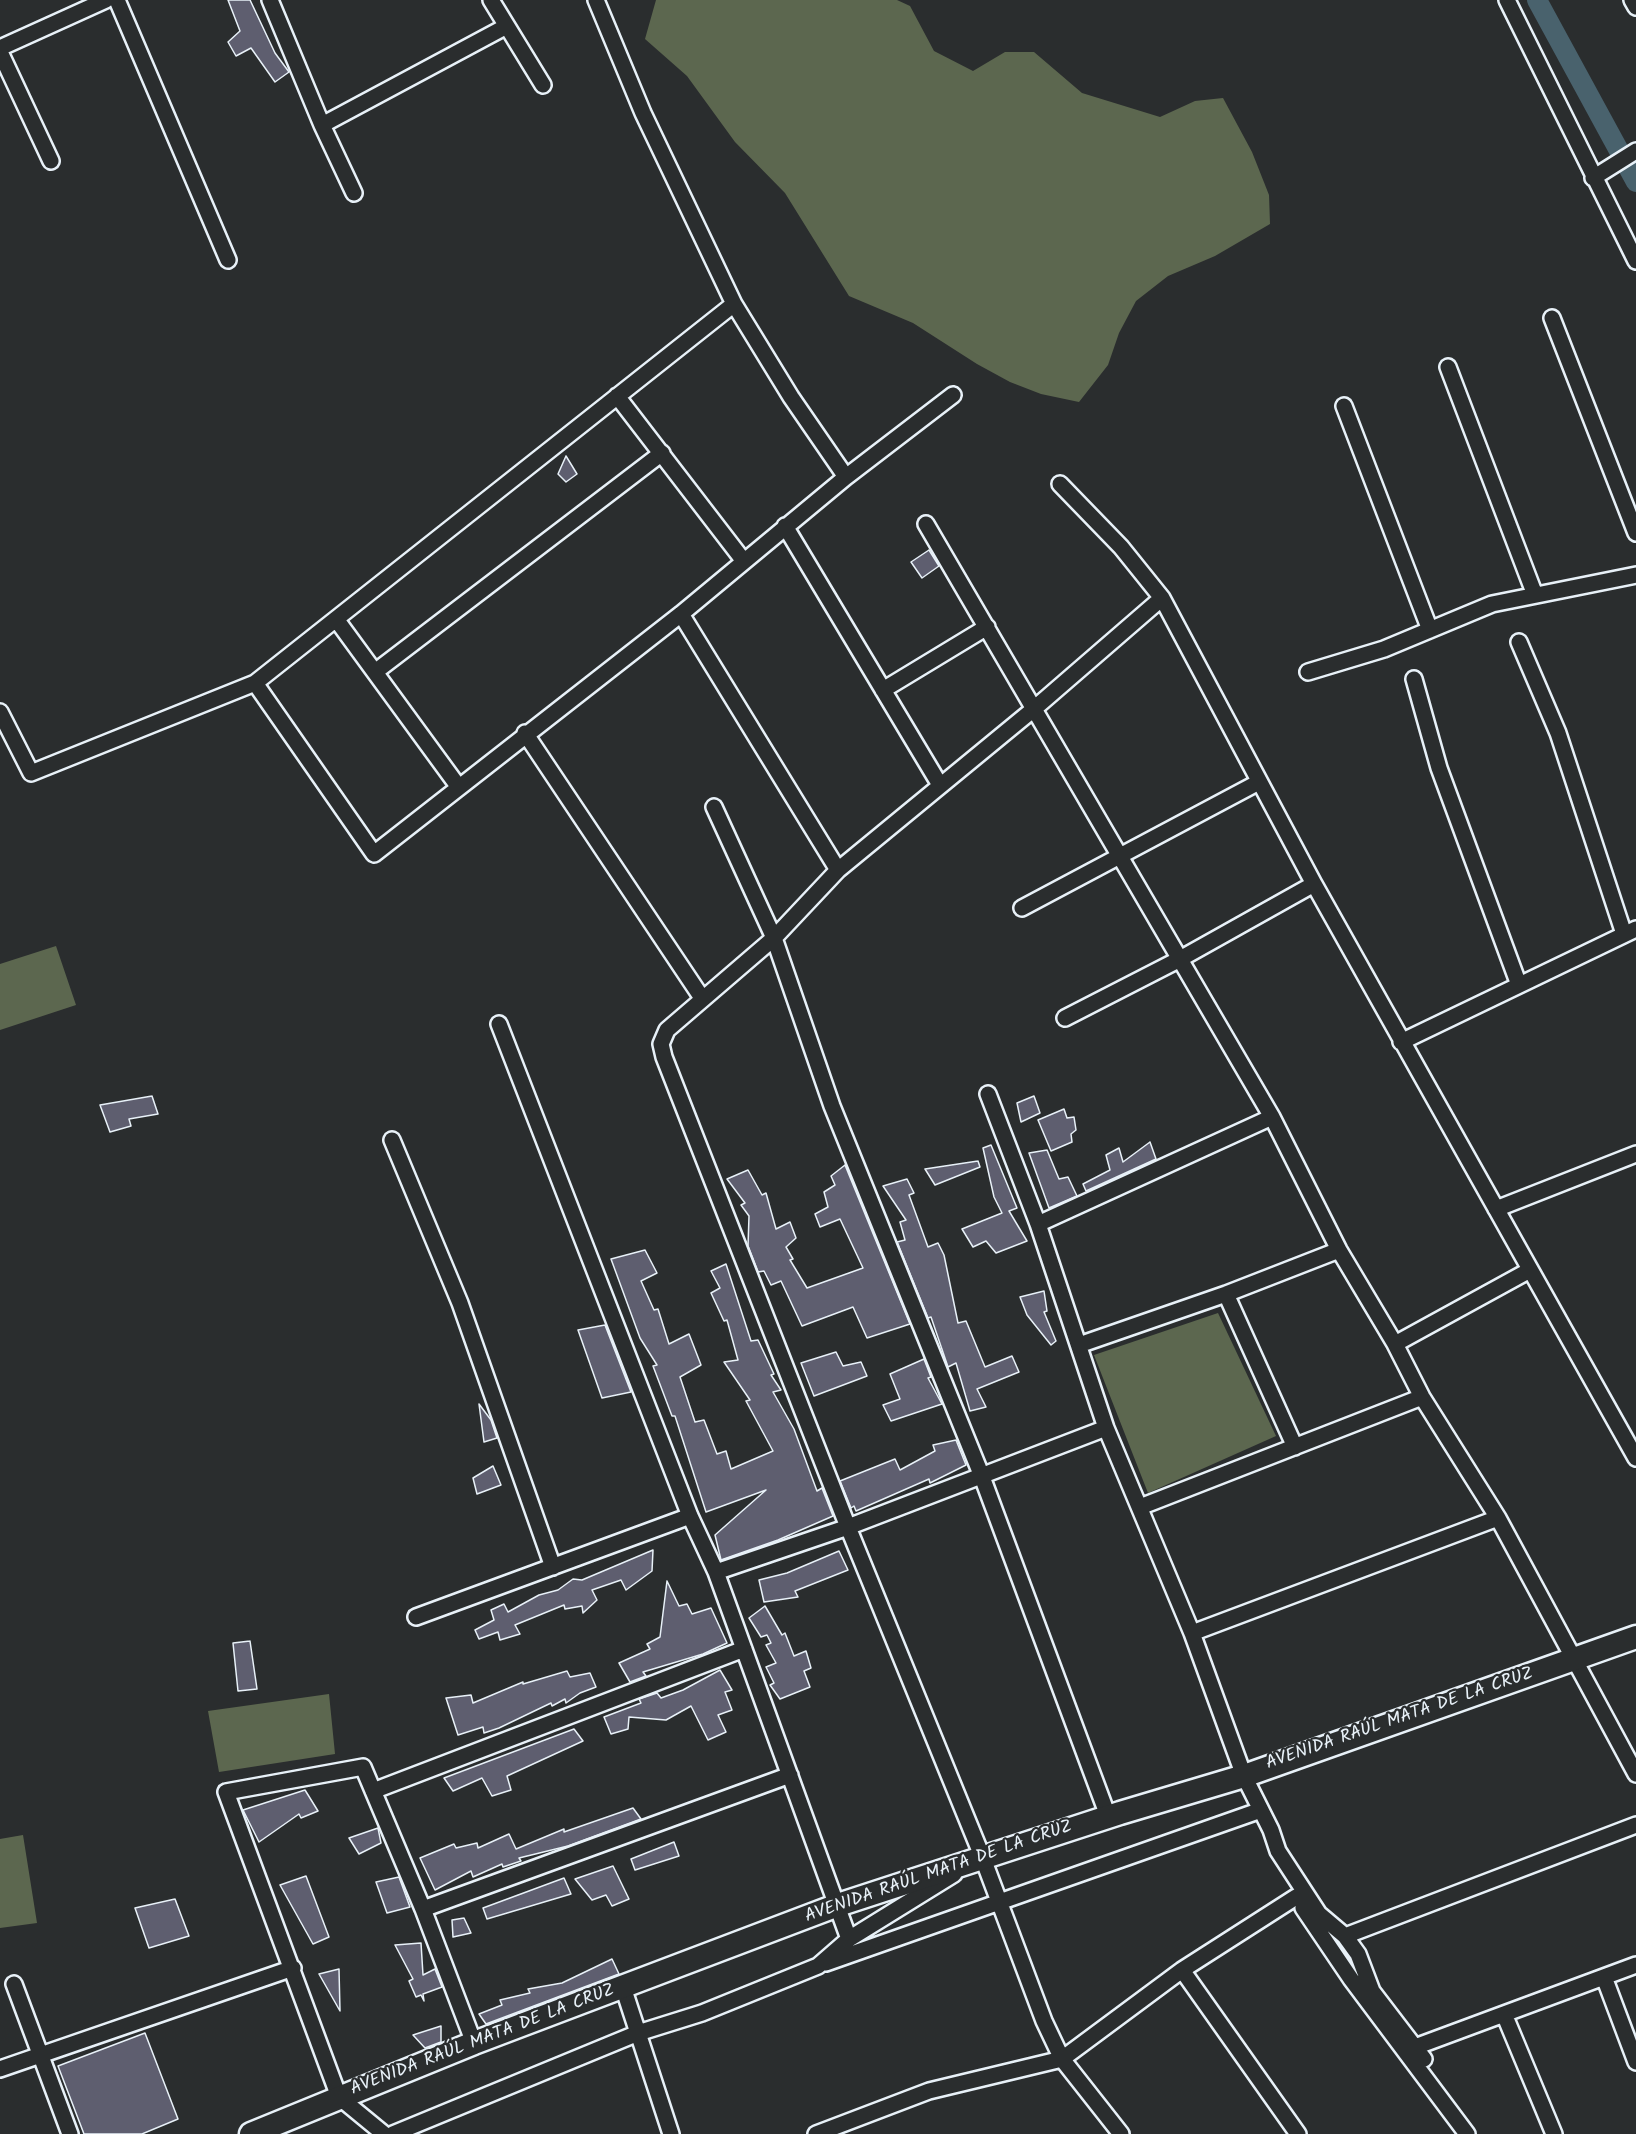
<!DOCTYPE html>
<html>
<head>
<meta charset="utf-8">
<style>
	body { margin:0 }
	canvas { display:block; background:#2a2d2e }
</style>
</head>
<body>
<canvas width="1636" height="2134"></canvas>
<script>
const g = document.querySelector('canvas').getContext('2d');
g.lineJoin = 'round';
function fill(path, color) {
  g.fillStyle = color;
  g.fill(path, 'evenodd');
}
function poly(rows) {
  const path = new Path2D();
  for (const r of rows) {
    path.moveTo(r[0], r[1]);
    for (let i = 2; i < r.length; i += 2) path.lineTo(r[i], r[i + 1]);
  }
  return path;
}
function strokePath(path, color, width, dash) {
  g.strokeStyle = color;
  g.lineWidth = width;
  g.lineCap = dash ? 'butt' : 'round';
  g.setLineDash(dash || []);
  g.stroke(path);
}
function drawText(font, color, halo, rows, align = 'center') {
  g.font = font + ' Kalam,sans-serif';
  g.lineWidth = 4.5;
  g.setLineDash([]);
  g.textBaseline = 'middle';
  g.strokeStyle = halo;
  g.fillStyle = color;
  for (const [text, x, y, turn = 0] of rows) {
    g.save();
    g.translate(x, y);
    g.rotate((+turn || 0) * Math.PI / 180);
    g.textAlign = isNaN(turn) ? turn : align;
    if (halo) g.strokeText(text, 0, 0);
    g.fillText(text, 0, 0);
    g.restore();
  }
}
fill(poly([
	[656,0,897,0,910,6,934,51,973,71,1005,52,1034,52,1082,93,1160,117,1195,101,1223,98,1252,152,1269,195,1270,224,1215,256,1168,276,1136,301,1119,333,1108,365,1079,402,1041,394,1010,382,977,364,913,323,849,296,785,193,735,142,687,76,645,39],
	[56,946,76,1005,0,1030,0,964],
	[1218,1313,1276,1436,1148,1493,1094,1355],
	[329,1694,335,1754,219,1772,208,1711],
	[23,1835,37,1923,0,1928,0,1839]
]), '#5c674f');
strokePath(poly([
	[1537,0,1636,182]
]), '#49626d', 20);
const building = poly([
	[228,0,250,0,275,53,289,72,275,82,251,48,236,56,228,42,240,31,228,0],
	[566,456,577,474,566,482,558,474,566,456],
	[929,550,939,566,922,578,911,562,929,550],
	[152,1096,158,1114,129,1119,131,1126,110,1132,100,1105,152,1096],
	[1034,1096,1040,1113,1021,1122,1017,1103,1034,1096],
	[1064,1109,1067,1118,1074,1117,1076,1130,1071,1134,1072,1142,1051,1151,1038,1120,1064,1109],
	[1150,1142,1156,1159,1086,1191,1083,1184,1110,1170,1106,1155,1119,1148,1123,1162,1150,1142],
	[991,1145,1017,1208,1009,1211,1027,1241,996,1253,986,1241,973,1247,962,1229,1002,1213,994,1197,983,1148,991,1145],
	[1047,1150,1059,1179,1068,1177,1077,1196,1049,1208,1029,1153,1047,1150],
	[978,1161,980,1167,935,1185,925,1169,978,1161],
	[845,1165,910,1324,867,1338,853,1307,802,1326,781,1281,771,1285,764,1271,758,1272,748,1246,749,1216,741,1205,745,1203,727,1179,748,1170,762,1195,766,1193,776,1229,790,1222,796,1238,786,1247,793,1259,790,1260,807,1288,863,1268,840,1219,820,1227,815,1214,828,1207,824,1192,835,1185,831,1176,845,1165],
	[907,1179,914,1193,909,1195,928,1247,938,1243,944,1255,958,1323,966,1321,985,1367,1012,1356,1019,1372,977,1389,986,1407,970,1411,956,1363,948,1367,931,1317,928,1318,897,1242,905,1240,900,1222,906,1220,883,1186,907,1179],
	[645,1250,657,1273,641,1281,654,1310,658,1309,669,1344,689,1334,701,1365,680,1377,695,1422,704,1420,717,1454,726,1451,731,1469,773,1451,746,1401,750,1400,724,1362,738,1360,727,1320,724,1321,711,1293,720,1288,711,1271,726,1264,751,1341,758,1340,774,1374,771,1375,781,1390,773,1392,794,1429,817,1491,822,1488,833,1516,778,1540,721,1560,715,1535,766,1490,706,1512,675,1416,672,1416,653,1366,657,1365,640,1338,611,1259,645,1250],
	[1044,1291,1047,1311,1044,1312,1056,1341,1051,1345,1027,1315,1020,1297,1044,1291],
	[605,1325,631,1392,602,1398,578,1330,605,1325],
	[836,1352,843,1366,861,1362,867,1376,814,1396,801,1363,836,1352],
	[924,1359,931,1377,928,1378,942,1404,891,1421,883,1405,900,1399,890,1374,924,1359],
	[479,1404,491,1420,497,1438,484,1442,479,1404],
	[956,1440,966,1465,930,1483,929,1479,856,1511,854,1506,851,1508,840,1481,895,1459,900,1470,935,1451,933,1445,956,1440],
	[493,1466,501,1485,477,1494,473,1478,493,1466],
	[653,1550,652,1571,626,1590,621,1580,592,1590,597,1600,583,1613,582,1606,565,1609,564,1605,515,1625,520,1634,500,1640,498,1632,479,1639,475,1630,494,1620,491,1610,504,1604,508,1612,539,1595,558,1590,573,1579,582,1580,653,1550],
	[839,1551,848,1570,795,1591,798,1597,764,1602,759,1580,787,1573,839,1551],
	[667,1581,679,1606,687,1604,692,1614,711,1608,727,1643,703,1654,643,1672,646,1676,630,1682,619,1663,650,1649,647,1644,660,1637,667,1581],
	[765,1606,782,1635,785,1633,794,1656,806,1651,811,1668,804,1671,810,1687,780,1699,770,1685,774,1683,766,1667,776,1663,766,1645,771,1643,767,1635,761,1637,749,1618,765,1606],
	[250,1641,257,1689,238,1691,233,1643,250,1641],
	[720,1670,732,1690,725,1692,732,1710,718,1715,726,1732,708,1740,691,1706,666,1720,629,1717,628,1729,611,1734,604,1717,641,1703,639,1699,657,1693,661,1698,683,1690,720,1670],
	[567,1671,570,1677,590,1673,596,1687,580,1693,566,1703,565,1699,552,1706,551,1703,499,1728,484,1733,483,1727,458,1735,446,1698,471,1695,473,1703,523,1682,523,1684,567,1671],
	[574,1729,583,1741,507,1776,511,1790,492,1796,482,1778,453,1791,444,1778,574,1729],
	[305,1790,318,1811,301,1818,299,1814,259,1842,243,1810,305,1790],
	[633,1808,641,1819,568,1846,519,1858,521,1861,503,1867,502,1864,473,1877,471,1871,435,1890,420,1858,454,1844,456,1848,477,1843,478,1848,509,1834,516,1849,564,1829,564,1832,633,1808],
	[378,1828,381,1843,359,1854,349,1838,378,1828],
	[674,1842,679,1856,635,1870,631,1859,674,1842],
	[613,1866,629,1899,612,1906,606,1895,592,1900,575,1879,613,1866],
	[306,1876,329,1937,313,1944,280,1885,306,1876],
	[399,1877,410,1907,387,1913,376,1882,399,1877],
	[564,1878,571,1894,487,1919,483,1908,564,1878],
	[175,1899,189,1936,149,1948,135,1908,175,1899],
	[464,1918,471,1933,453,1937,452,1920,464,1918],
	[421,1943,423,1975,435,1969,442,1987,423,1994,424,2001,421,1995,416,1997,409,1981,413,1979,395,1945,421,1943],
	[612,1959,619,1974,486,2024,479,2014,502,2005,500,2000,530,1993,528,1989,562,1983,612,1959],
	[339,1969,340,2011,319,1974,339,1969],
	[441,2026,441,2042,425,2048,413,2035,441,2026],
	[145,2033,178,2119,142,2134,84,2134,58,2066,145,2033]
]);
fill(building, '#5e5e6f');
strokePath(building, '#e8f1f8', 1.5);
const street = poly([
	[117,0,228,260],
	[270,0,322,125,354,193],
	[491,0,543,85],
	[596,0,643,113,734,304,791,397,846,477],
	[1507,0,1636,261],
	[1632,0,1636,7],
	[0,48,106,0],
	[0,52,51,161],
	[322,125,505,27],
	[1593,178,1636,151],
	[1552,318,1636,533],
	[1448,367,1535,595],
	[617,396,743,560],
	[1344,406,1430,630],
	[1060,484,1121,547,1162,598,1314,884,1636,1458],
	[926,524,1272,1117,1339,1250,1395,1344,1422,1397,1498,1518,1636,1774],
	[785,526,940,785],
	[681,614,838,870],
	[336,619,458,786],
	[1519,642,1558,733,1624,934],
	[375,672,662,453],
	[1308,672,1384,649,1492,604,1636,575],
	[1414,679,1439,768,1519,985],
	[255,683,374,854,681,614,846,477,953,395],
	[883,690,987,627],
	[0,712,31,773,255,683,734,304],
	[525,733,702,998],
	[714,807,774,938,832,1106,981,1474,1108,1816],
	[1022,908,1259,782],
	[1065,1018,1180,959,1314,884],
	[499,1024,690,1516,716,1572,849,1939],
	[1401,1042,1636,929],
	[988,1094,1038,1224,1106,1428,1192,1633,1244,1776,1271,1830,1278,1851,1319,1914,1345,1936,1358,1954,1372,1991,1424,2059],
	[392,1140,460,1303,553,1567],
	[1496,1209,1636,1154],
	[1038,1224,1272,1117],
	[1226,1294,1295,1447],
	[1395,1344,1530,1270],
	[1079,1345,1226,1294,1339,1250],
	[1140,1507,1422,1397],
	[716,1572,848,1527,1106,1428],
	[416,1617,690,1516],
	[1192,1633,1498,1518],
	[373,1791,744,1649],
	[1303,1908,1351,1979,1467,2134],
	[423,1909,790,1775],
	[1345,1936,1636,1825],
	[826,1963,1261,1810],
	[1182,1970,1298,2134],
	[1604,1977,1636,2062],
	[14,1984,70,2134],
	[623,1987,671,2134],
	[1504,2014,1554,2134],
	[1415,2047,1636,1965],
	[0,2069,293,1968],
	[384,2134,339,2097,226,1792,363,1767,423,1909,474,2043],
	[393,2134,638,2033,702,2013,818,1966,849,1939,954,1874],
	[816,2134,929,2091,1062,2059,1182,1970,1296,1897],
	[1121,2134,1062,2059,1044,2021,982,1856,848,1527,664,1057,661,1044,667,1030,774,938,838,870,1035,708,1162,598]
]);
const secondary = poly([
	[251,2134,474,2043,838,1905,1120,1813,1244,1776,1636,1637]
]);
strokePath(street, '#e8f1f8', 20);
strokePath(secondary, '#e8f1f8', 27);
strokePath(street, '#2a2d2e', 15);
strokePath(secondary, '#2a2d2e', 22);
drawText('18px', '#e8f1f8', '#2a2d2e', [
	["AVENIDA RAÚL MATA DE LA CRUZ",1400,1720,-19],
	["AVENIDA RAÚL MATA DE LA CRUZ",939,1873,-19],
	["AVENIDA RAÚL MATA DE LA CRUZ",483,2041,-21]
]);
</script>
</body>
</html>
